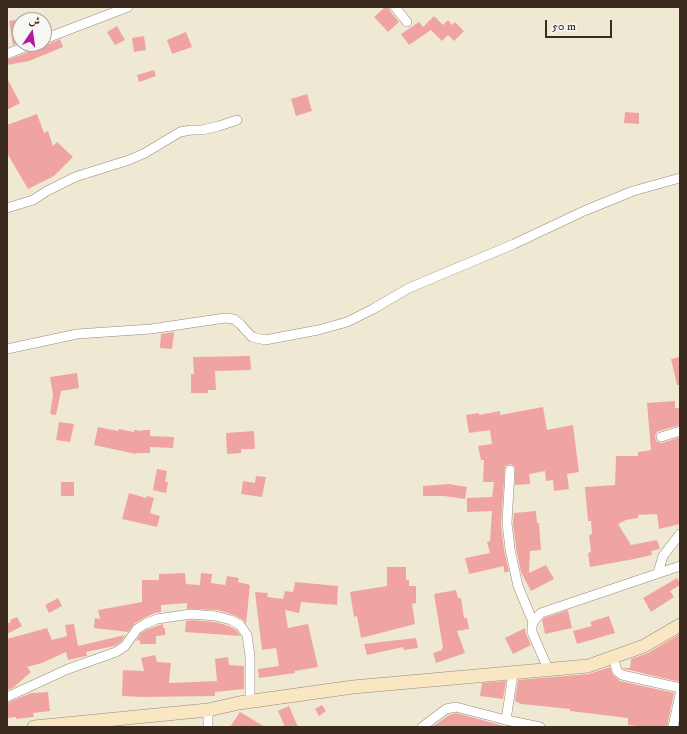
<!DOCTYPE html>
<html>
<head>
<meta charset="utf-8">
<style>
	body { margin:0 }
	#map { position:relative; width:687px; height:734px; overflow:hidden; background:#efe9d4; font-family:"IM FELL DW Pica",Amiri,serif }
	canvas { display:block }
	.frame { position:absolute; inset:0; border:8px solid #3b2a1e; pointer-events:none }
	.north { position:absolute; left:12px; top:12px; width:40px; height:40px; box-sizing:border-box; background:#f6f6f2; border:1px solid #aba49d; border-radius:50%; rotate:13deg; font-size:11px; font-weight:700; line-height:16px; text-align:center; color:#3b2a1e }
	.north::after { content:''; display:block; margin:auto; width:14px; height:18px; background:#b5179e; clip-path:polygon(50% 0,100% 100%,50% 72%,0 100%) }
	.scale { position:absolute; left:545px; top:20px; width:67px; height:18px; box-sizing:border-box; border:2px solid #3b2a1e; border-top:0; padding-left:5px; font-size:12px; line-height:14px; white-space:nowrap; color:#3b2a1e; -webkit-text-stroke:3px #f6f6f2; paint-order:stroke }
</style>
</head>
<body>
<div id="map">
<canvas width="687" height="734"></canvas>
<div class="frame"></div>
<div class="north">ش</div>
<div class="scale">50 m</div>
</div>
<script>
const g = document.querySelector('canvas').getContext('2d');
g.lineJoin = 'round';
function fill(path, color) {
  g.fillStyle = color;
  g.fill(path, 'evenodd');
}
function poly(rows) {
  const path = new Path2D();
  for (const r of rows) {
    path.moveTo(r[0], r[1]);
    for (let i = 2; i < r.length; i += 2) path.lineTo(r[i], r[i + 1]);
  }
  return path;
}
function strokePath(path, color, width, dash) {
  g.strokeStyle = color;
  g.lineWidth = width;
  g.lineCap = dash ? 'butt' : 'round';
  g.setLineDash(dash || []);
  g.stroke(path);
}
fill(poly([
	[385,7,389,7,390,11,399,22,388,32,374,17],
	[434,16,443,25,448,20,452,25,455,22,464,31,454,41,448,35,442,41,431,30,409,45,401,34,419,22,423,27],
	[20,19,20,42,13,45,9,21],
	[117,26,125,40,115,45,107,32],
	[186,32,192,47,172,54,167,40],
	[144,36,146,50,134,52,132,38],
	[60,39,63,47,29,61,7,65,7,60,34,50,37,47,38,44,46,45],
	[154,70,156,76,139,82,137,75],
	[7,78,20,103,7,110],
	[307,94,312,111,296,116,291,99],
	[625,112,639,113,639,124,624,123],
	[37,114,44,133,48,131,53,146,57,142,73,157,54,176,28,189,7,153,7,125],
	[174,332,172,349,160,348,161,334],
	[250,356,251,370,215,371,216,390,208,390,208,393,191,393,191,374,194,374,193,357],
	[680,357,680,385,677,385,671,359],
	[77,373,79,388,61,391,56,415,50,414,53,395,50,377],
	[675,401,675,408,679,408,680,425,659,431,656,433,655,438,657,442,662,443,680,437,680,524,659,529,657,514,638,515,638,518,626,520,618,524,631,545,657,540,660,549,651,551,652,555,629,560,590,567,588,553,591,552,589,535,592,534,591,521,588,521,585,487,615,485,616,456,638,456,638,452,651,450,647,403],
	[543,407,547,430,573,425,579,472,567,474,569,489,554,491,553,480,546,481,545,471,529,474,530,484,515,485,515,467,511,464,505,466,501,524,504,550,509,572,504,572,504,566,469,574,465,558,490,553,487,542,490,541,492,511,467,512,467,498,492,497,494,482,483,482,484,460,481,460,478,446,492,444,490,430,469,433,466,415,479,413,479,415,500,411,500,415],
	[59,422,74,424,70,442,56,440],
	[98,427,118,431,119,429,134,432,134,430,143,431,143,430,150,430,150,436,174,437,173,448,150,447,150,453,137,453,136,454,94,445],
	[254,431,255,449,241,449,241,453,227,454,226,433],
	[157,469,167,471,165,482,168,482,166,493,153,490],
	[256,476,266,477,262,497,241,494,243,481,255,483],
	[61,482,74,482,74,496,61,496],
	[449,484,467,487,465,499,444,496,423,496,423,486],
	[129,493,146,498,147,496,154,498,150,513,160,516,157,527,122,519],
	[536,511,537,523,539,523,541,550,530,551,529,573,546,565,554,579,531,591,521,572,516,548,513,523,514,513],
	[387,567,406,567,406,580,409,580,409,586,416,586,416,603,412,604,415,624,361,638,357,616,354,617,350,592,387,586],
	[185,573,186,584,200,585,201,573,212,574,211,583,225,585,227,576,239,578,238,582,250,585,246,624,243,620,234,615,218,610,187,609,187,603,161,605,161,612,155,613,142,619,134,624,128,632,94,628,95,618,100,619,98,610,142,602,142,580,159,580,159,574],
	[677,578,680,583,680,585,670,591,674,597,651,612,643,598],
	[295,582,338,586,337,605,301,602,299,613,285,610,288,628,308,624,318,667,295,671,295,673,259,678,258,669,279,666,276,648,262,650,255,592,268,593,267,597,283,599,285,591,293,592],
	[456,590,458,598,461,598,464,618,467,618,469,629,457,631,465,653,436,663,433,653,442,650,442,648,443,648,434,594],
	[58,598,62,606,49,613,45,605],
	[568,610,572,628,545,634,542,620,544,618],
	[609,616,615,633,577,644,573,631,592,626,590,622],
	[17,617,22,626,7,634,7,624,11,622,10,620],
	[191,620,215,622,229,626,236,630,241,636,185,632,186,621],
	[74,624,78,646,125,635,121,642,114,646,86,652,87,656,86,656,68,660,66,652,42,663,27,667,31,672,13,688,7,690,7,639,47,628,52,640,67,636,65,625],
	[163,624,163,628,165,628,165,635,156,636,156,644,140,644,140,640,136,641,141,633,148,629],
	[525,628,526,634,531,645,513,654,505,638],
	[680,634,680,682,625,669,622,668,630,668,631,659,648,653],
	[416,638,418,648,404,650,403,647,367,655,364,644],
	[155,655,157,662,171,663,169,683,217,681,215,659,228,657,229,665,244,666,244,689,215,692,215,696,142,697,122,696,123,670,144,671,141,658],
	[610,667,613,675,620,681,674,693,667,727,647,727,628,725,628,718,570,711,570,709,521,704,515,701,518,680,589,674],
	[506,681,503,699,480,696,482,683],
	[48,692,50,711,33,713,34,717,16,719,16,717,7,718,7,703,31,693],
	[322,705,326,711,319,716,315,709],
	[289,706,298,727,285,727,278,711],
	[240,712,265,727,230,727],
	[456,713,504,726,510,727,432,727,449,715]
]), '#f0a4a2');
const minor = poly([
	[395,7,407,22],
	[44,39,128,7],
	[7,54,32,44],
	[7,208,33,200,47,191,75,177,129,160,145,153,180,132,191,130,202,130,219,126,237,120],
	[7,349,77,334,151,329,225,318,234,319,240,324,252,337,265,340,318,330,347,322,373,309,409,288,514,244,584,211,633,191,680,178],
	[661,437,680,431],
	[510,470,507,523,510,549,518,586,533,622],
	[658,573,663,556,680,534],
	[613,657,617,671,622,675,680,688],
	[549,671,532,632,532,627,533,622,541,613,680,566],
	[7,697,68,669,116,652,125,646,137,629,145,624,157,619,191,614,216,616,231,620,240,625,247,635,250,656,250,701],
	[208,710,208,727],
	[506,720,513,674],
	[422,727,446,709,456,707,506,720,540,727],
	[673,727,680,694]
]);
const secondary = poly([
	[34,727,208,710,239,703,353,687,588,666,644,646,680,625]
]);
strokePath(minor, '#958a79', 10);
strokePath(secondary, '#958a79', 14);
strokePath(minor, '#fff', 9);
strokePath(secondary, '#f9e7c3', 13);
</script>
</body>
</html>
